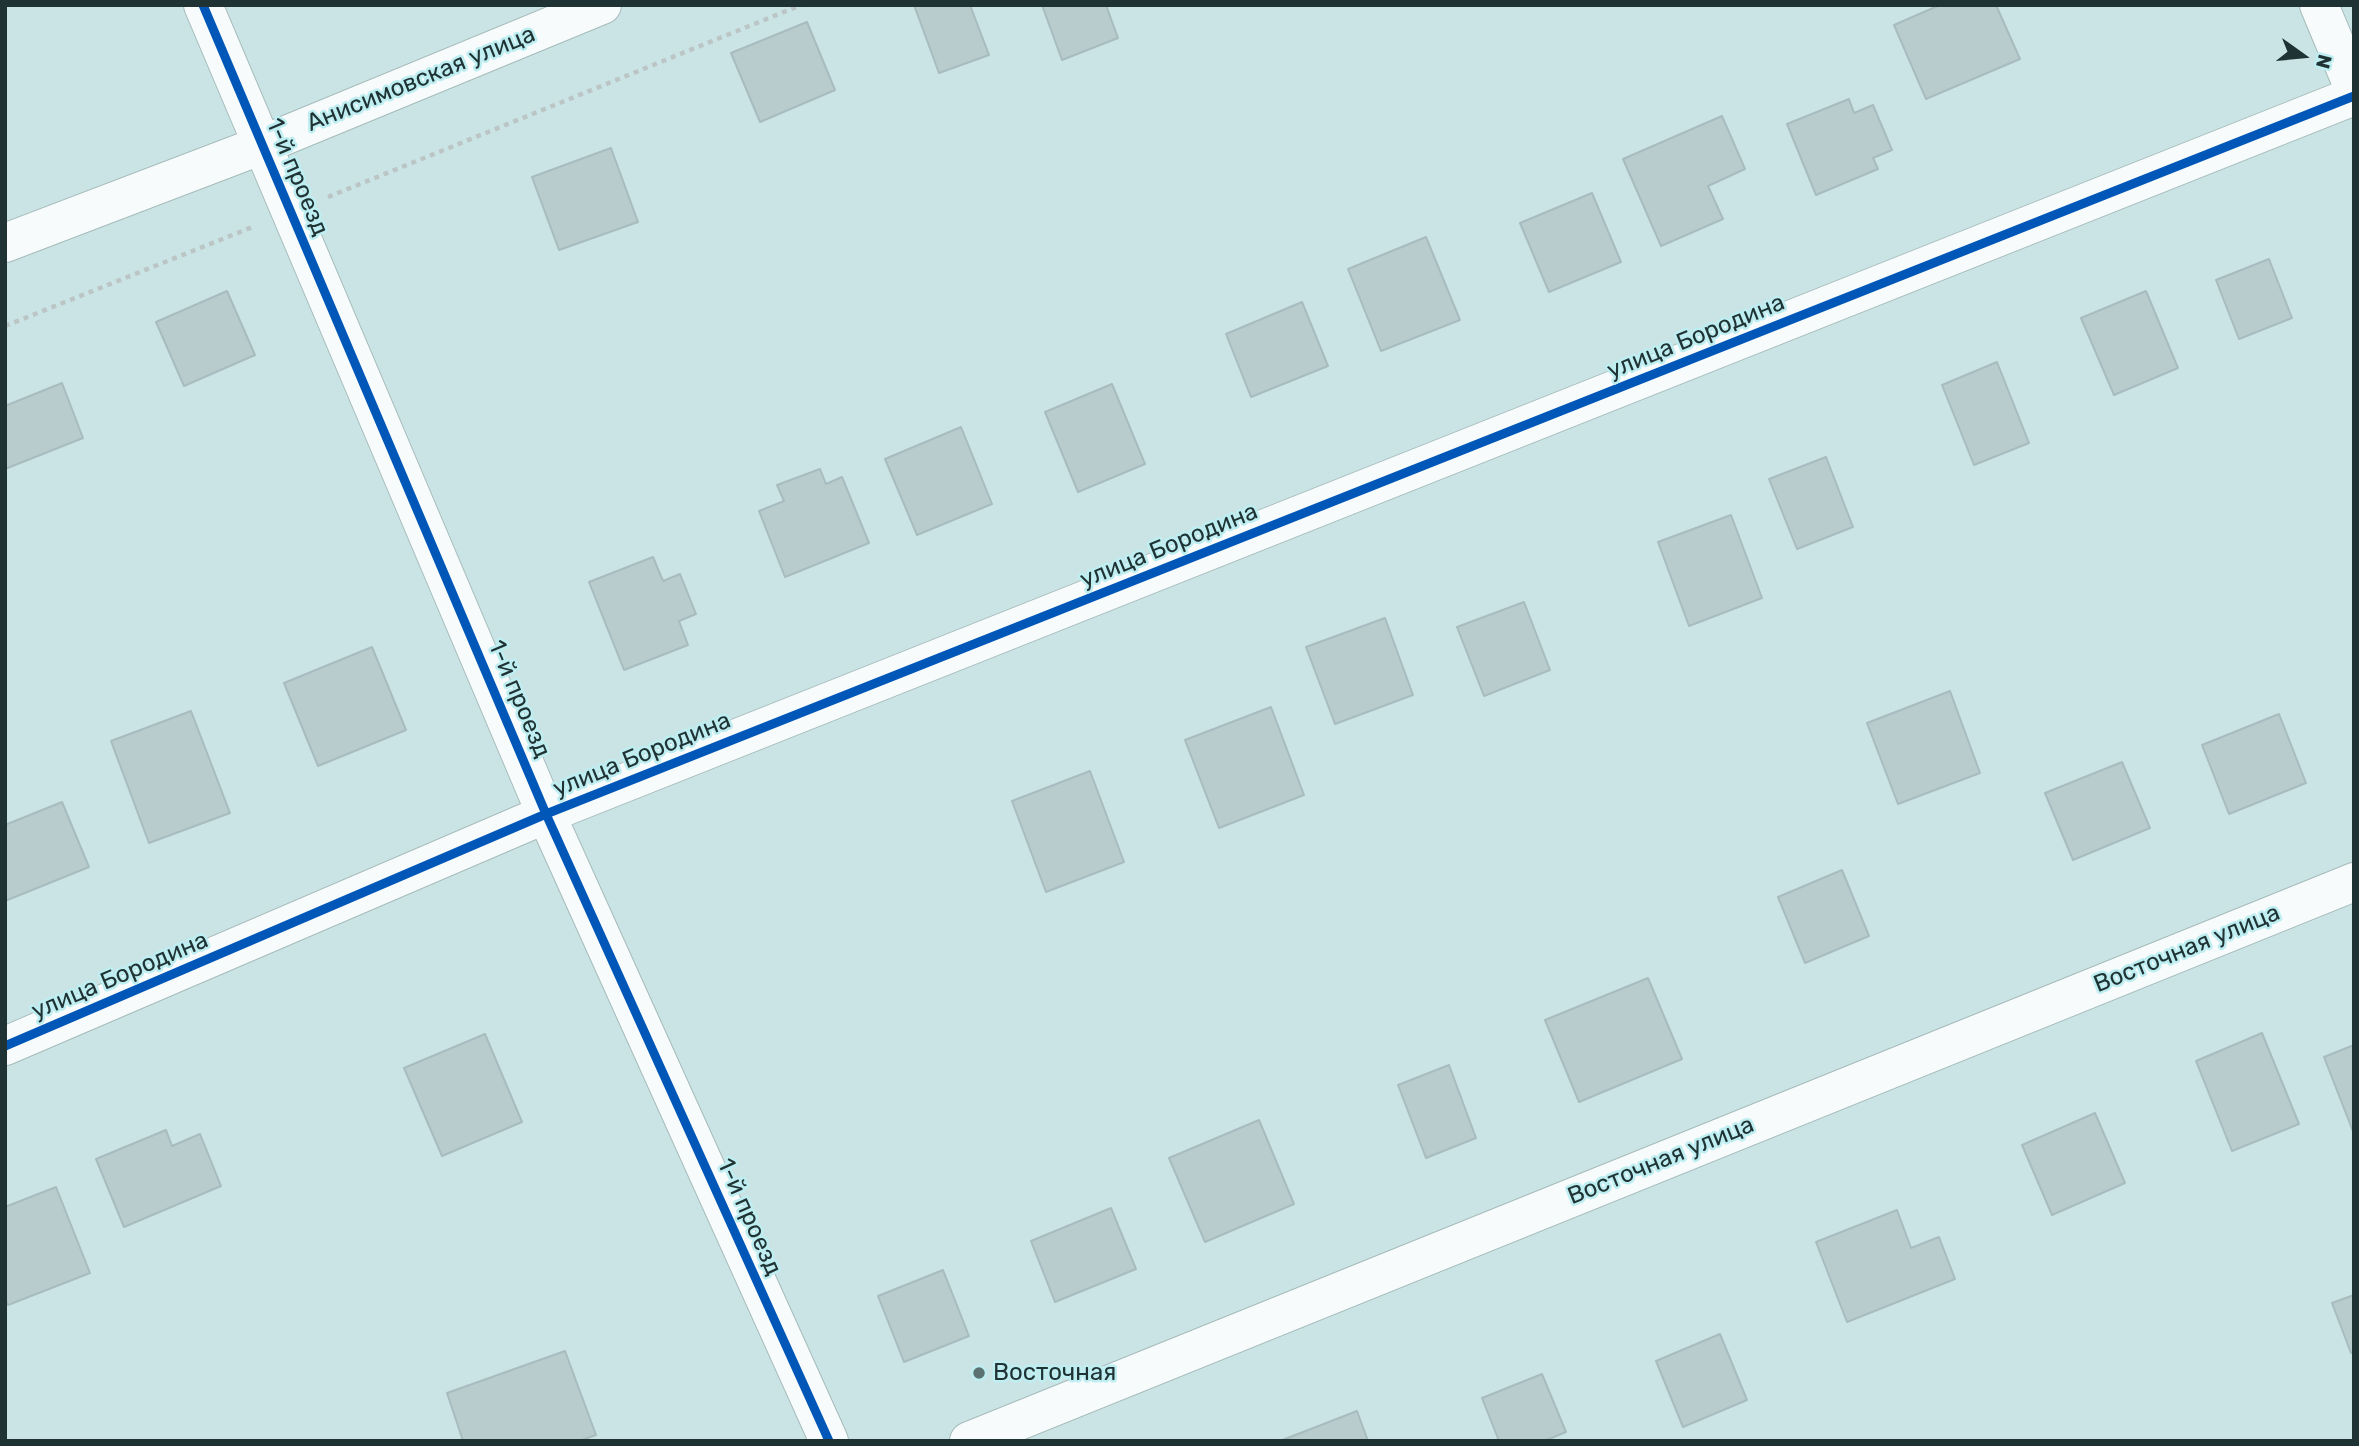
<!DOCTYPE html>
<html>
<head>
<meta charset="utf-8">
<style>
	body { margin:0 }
	#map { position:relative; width:2359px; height:1446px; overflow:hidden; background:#cae4e5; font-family:Rubik,sans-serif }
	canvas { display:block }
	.frame { position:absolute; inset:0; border:7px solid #203334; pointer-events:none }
	.north { position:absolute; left:2268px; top:21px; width:70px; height:70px; -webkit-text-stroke:5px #beeef1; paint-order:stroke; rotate:105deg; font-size:19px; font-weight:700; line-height:28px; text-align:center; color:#203334 }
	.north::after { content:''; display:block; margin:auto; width:24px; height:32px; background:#203334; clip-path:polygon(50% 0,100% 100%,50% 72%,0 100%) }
</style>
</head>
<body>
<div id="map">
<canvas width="2359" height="1446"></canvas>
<div class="frame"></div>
<div class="north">N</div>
</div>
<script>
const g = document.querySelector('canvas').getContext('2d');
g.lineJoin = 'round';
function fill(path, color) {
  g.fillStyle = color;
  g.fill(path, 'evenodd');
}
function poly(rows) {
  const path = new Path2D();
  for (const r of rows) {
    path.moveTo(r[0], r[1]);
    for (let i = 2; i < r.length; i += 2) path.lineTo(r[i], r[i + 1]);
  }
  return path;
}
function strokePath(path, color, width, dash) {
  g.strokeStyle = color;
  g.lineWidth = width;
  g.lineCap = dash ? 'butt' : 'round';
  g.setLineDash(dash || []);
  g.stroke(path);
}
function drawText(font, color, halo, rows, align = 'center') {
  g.font = font + ' Rubik,sans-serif';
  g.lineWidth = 5;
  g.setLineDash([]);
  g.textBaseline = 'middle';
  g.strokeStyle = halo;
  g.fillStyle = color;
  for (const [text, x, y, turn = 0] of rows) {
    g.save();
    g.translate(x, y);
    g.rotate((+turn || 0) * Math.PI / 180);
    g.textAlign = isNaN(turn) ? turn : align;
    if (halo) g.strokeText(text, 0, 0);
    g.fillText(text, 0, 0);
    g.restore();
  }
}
const building = poly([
	[914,5,970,5,989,55,939,73,914,5],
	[1042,5,1106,5,1118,38,1062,60,1042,5],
	[1940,5,1996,5,2020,59,1926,99,1894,25,1940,5],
	[807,22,835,90,760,122,731,53,807,22],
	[1849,99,1854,113,1873,105,1892,150,1873,158,1878,169,1816,195,1787,124,1849,99],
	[1722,116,1745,169,1708,186,1723,219,1661,246,1623,159,1722,116],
	[611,148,638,222,559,250,532,177,611,148],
	[1592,193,1621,262,1549,292,1520,223,1592,193],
	[1426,237,1460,320,1381,351,1348,269,1426,237],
	[2269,259,2292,318,2239,339,2216,280,2269,259],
	[227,291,255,355,184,386,156,322,227,291],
	[2146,291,2178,368,2114,395,2081,318,2146,291],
	[1302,302,1328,366,1251,397,1226,334,1302,302],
	[1997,362,2029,443,1974,465,1942,385,1997,362],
	[62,383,83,438,5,469,5,406,62,383],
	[1112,384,1145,464,1078,492,1045,412,1112,384],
	[961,427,992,504,917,535,885,459,961,427],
	[1826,457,1853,527,1797,549,1769,479,1826,457],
	[820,469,826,484,842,477,869,543,785,577,759,511,784,501,777,485,820,469],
	[1731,515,1762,598,1689,626,1658,542,1731,515],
	[653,557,663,581,680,574,696,614,679,621,688,645,624,670,589,582,653,557],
	[1524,602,1550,670,1484,696,1457,627,1524,602],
	[1385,618,1413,695,1335,724,1306,647,1385,618],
	[372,647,406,730,318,766,284,683,372,647],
	[1950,691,1980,773,1898,804,1867,723,1950,691],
	[1271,707,1304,795,1219,828,1185,740,1271,707],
	[191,711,230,813,149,843,111,741,191,711],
	[2279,714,2306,783,2229,814,2202,745,2279,714],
	[2122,762,2150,828,2073,860,2045,793,2122,762],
	[1090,771,1124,862,1046,892,1012,801,1090,771],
	[62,802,89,867,5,901,5,825,62,802],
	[1842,870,1869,936,1805,963,1778,897,1842,870],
	[1648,978,1682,1059,1579,1102,1545,1020,1648,978],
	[2262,1033,2299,1124,2232,1151,2196,1061,2262,1033],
	[485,1034,522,1122,442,1156,404,1068,485,1034],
	[2354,1045,2354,1134,2324,1057,2354,1045],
	[1449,1065,1476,1138,1426,1158,1398,1085,1449,1065],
	[2095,1113,2125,1183,2052,1215,2022,1145,2095,1113],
	[1259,1120,1294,1204,1205,1242,1169,1158,1259,1120],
	[166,1130,172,1146,200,1134,221,1186,124,1227,96,1159,166,1130],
	[56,1187,90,1273,8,1305,5,1298,5,1207,56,1187],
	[1111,1208,1136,1269,1055,1302,1031,1241,1111,1208],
	[1897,1210,1911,1248,1939,1237,1955,1279,1847,1322,1816,1242,1897,1210],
	[943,1270,969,1336,904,1362,878,1296,943,1270],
	[2354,1295,2354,1352,2351,1353,2332,1303,2354,1295],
	[1720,1334,1747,1400,1683,1427,1656,1361,1720,1334],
	[565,1351,596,1435,579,1441,463,1441,447,1393,565,1351],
	[1542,1374,1566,1432,1544,1441,1499,1441,1482,1398,1542,1374],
	[1357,1411,1368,1441,1280,1441,1357,1411]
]);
fill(building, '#b8ccce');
strokePath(building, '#a8bcc0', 2);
const minor = poly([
	[203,5,546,814,829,1441],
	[2319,5,2354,89],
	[5,243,262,145,602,5],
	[5,1046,546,814,2354,96],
	[969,1441,2354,882]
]);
strokePath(minor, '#a6bbbb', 40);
strokePath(poly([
	[328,197,801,5],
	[5,326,255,226]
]), '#bcc5c5', 4.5, [5, 5]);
strokePath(minor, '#f7fbfb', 38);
strokePath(poly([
	[203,5,546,814,829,1441],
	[5,1046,546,814,2354,96]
]), '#0057b8', 9);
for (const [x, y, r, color] of [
	[979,1373,7,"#5c7172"]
]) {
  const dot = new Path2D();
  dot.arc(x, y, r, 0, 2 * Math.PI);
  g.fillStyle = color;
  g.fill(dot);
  strokePath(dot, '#beeef1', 2.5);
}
drawText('24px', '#203334', '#beeef1', [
	["Анисимовская улица",421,79,-22],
	["1-й проезд",297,177,67],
	["улица Бородина",1696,337,-22],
	["улица Бородина",1169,546,-22],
	["1-й проезд",519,699,67],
	["улица Бородина",642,755,-22],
	["Восточная улица",2187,949,-22],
	["улица Бородина",120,976,-23],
	["Восточная улица",1661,1161,-22],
	["1-й проезд",749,1217,66]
]);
drawText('24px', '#203334', '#beeef1', [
	["Восточная",993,1373]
], 'left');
</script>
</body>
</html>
